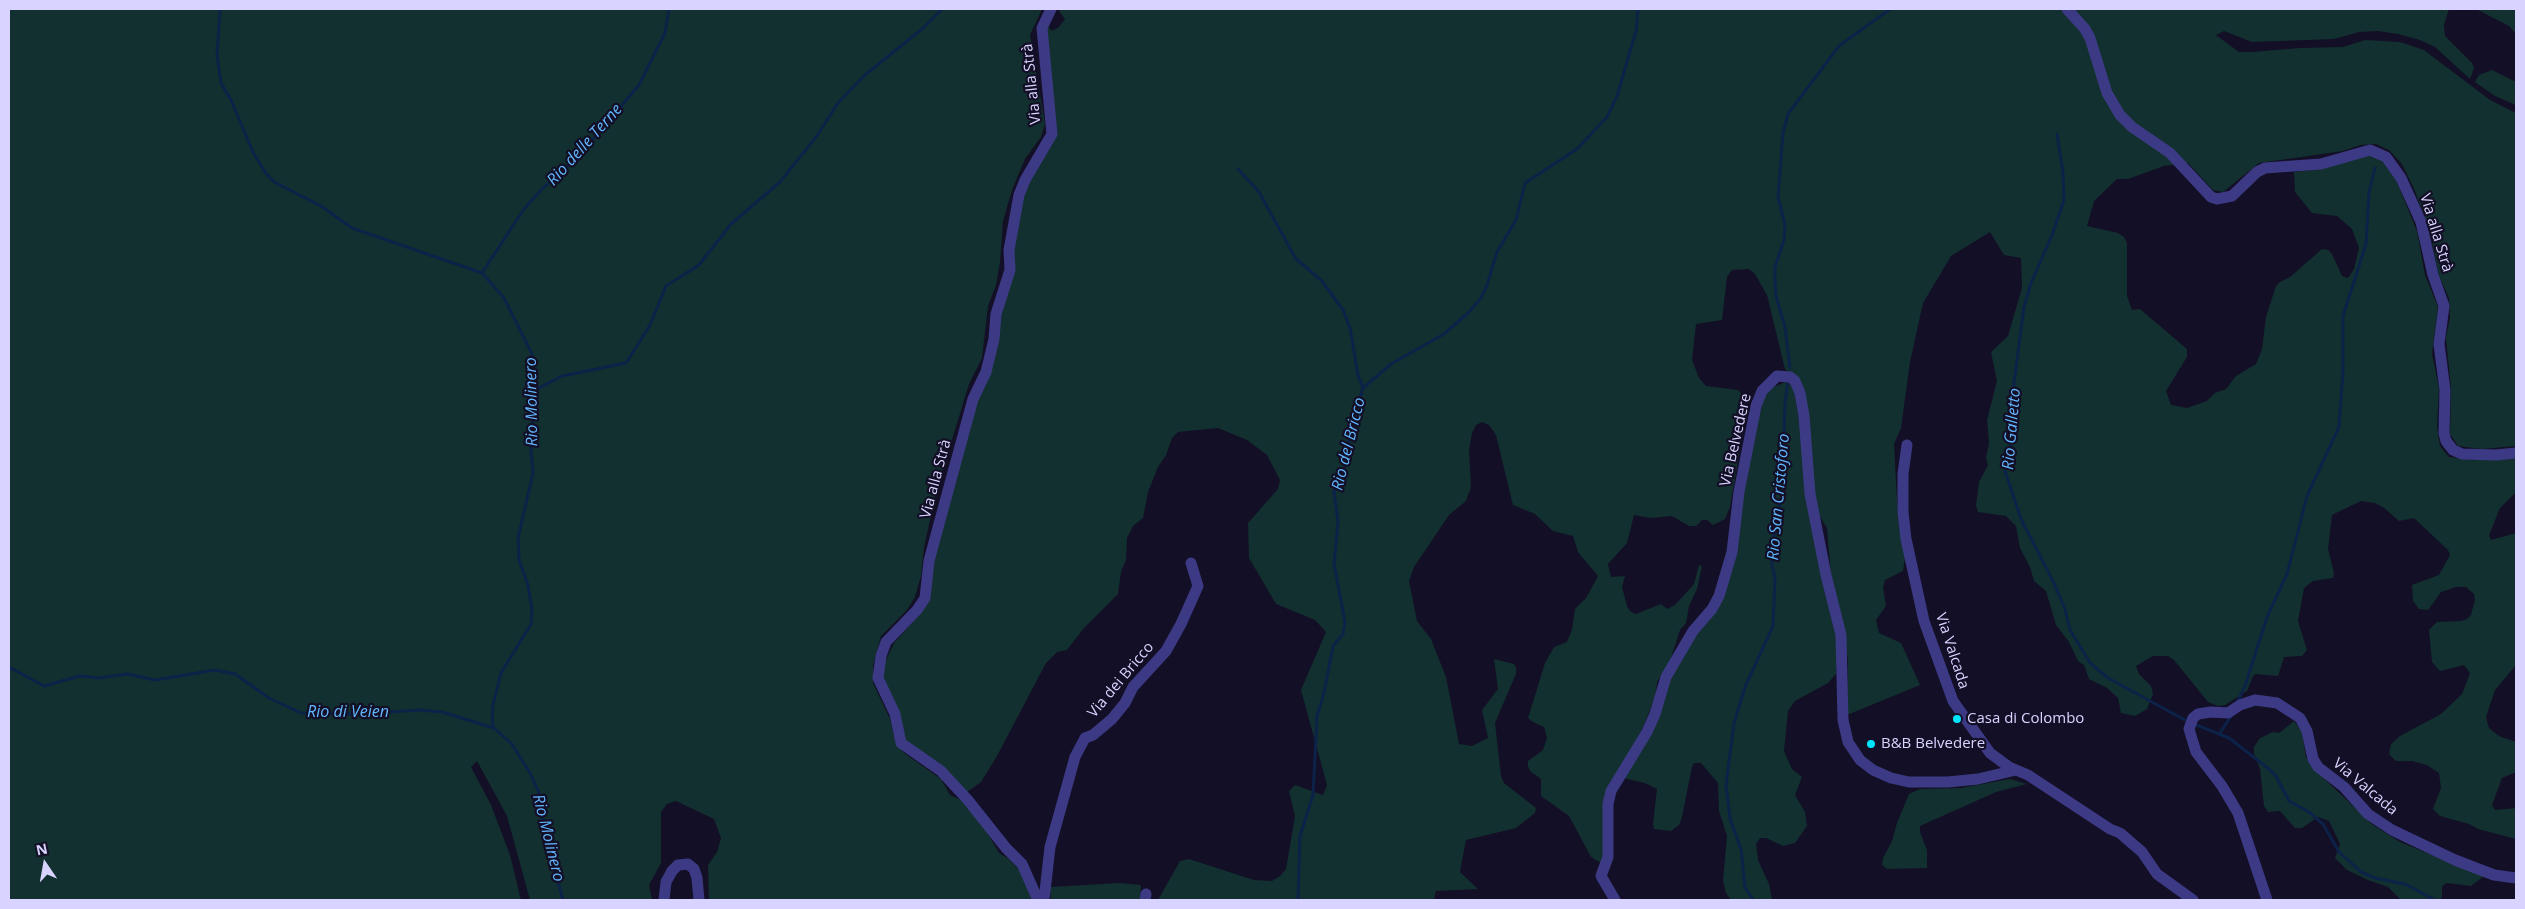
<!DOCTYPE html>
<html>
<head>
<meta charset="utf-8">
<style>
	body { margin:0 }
	#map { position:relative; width:2525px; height:909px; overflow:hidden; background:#130f26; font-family:"Open Sans",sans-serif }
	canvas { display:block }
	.frame { position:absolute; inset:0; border:10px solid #d9d4ff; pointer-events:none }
	.north { position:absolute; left:20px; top:839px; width:50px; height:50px; -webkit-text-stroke:4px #130f26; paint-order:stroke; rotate:348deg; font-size:14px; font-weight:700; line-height:20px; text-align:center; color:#d9d4ff }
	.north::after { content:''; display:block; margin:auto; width:18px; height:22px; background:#d9d4ff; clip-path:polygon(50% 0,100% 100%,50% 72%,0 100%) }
</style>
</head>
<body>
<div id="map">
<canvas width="2525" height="909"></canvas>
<div class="frame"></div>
<div class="north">N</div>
</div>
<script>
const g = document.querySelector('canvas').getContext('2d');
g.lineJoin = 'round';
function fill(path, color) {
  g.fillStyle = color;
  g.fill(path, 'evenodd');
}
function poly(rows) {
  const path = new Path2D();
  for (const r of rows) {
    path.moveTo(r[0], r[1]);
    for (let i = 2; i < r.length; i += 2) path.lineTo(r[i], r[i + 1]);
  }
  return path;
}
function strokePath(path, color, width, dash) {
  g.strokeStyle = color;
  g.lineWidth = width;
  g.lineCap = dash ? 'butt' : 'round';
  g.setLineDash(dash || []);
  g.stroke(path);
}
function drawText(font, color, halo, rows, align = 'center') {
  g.font = font + ' "Open Sans",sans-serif';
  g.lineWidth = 4.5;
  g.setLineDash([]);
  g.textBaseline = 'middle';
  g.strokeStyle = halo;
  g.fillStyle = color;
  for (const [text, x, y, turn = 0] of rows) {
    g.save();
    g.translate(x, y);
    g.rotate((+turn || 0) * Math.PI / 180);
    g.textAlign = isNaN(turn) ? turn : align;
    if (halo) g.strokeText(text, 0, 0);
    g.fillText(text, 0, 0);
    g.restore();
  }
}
fill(poly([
	[9,9,1042,9,1030,35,1045,124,1041,137,1025,159,1012,190,1003,221,1000,262,996,285,988,306,982,358,969,384,937,489,924,547,921,576,915,597,907,610,881,636,873,665,873,683,890,719,896,744,904,753,941,779,950,795,961,800,987,832,999,853,1009,859,1020,871,1034,900,709,900,708,865,717,852,721,838,714,819,676,801,667,804,661,812,661,863,649,885,652,900,530,900,507,816,477,761,471,767,491,805,510,855,521,900,9,900],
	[1061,9,2449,9,2444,25,2445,36,2472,63,2474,68,2470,79,2435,47,2420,40,2398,34,2378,31,2359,32,2334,39,2252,42,2224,31,2216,35,2239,52,2252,52,2300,48,2343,47,2365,40,2400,42,2424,50,2490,100,2516,113,2516,446,2481,449,2458,446,2450,434,2451,388,2446,338,2450,317,2449,298,2439,276,2430,233,2415,191,2402,164,2389,150,2376,144,2360,145,2343,151,2259,163,2223,192,2213,190,2188,163,2164,166,2128,179,2117,179,2094,201,2087,226,2118,233,2124,237,2127,243,2127,296,2132,310,2140,309,2187,349,2187,357,2166,391,2171,405,2187,408,2207,401,2215,393,2226,389,2236,376,2256,364,2262,349,2266,317,2276,286,2280,282,2290,277,2322,249,2328,250,2332,254,2342,276,2348,278,2354,269,2359,248,2352,229,2337,216,2312,213,2295,192,2294,172,2322,169,2361,154,2379,157,2396,180,2417,231,2425,275,2438,307,2432,354,2439,388,2437,427,2440,446,2449,457,2472,460,2516,459,2516,492,2500,508,2489,535,2491,540,2516,533,2516,665,2495,690,2486,717,2489,728,2499,736,2516,742,2516,772,2502,778,2492,805,2495,810,2516,808,2516,839,2478,829,2469,824,2440,816,2433,809,2441,788,2439,773,2427,765,2412,761,2396,761,2389,754,2391,744,2400,736,2441,714,2462,694,2470,673,2464,665,2440,671,2432,662,2429,630,2437,622,2461,621,2467,619,2471,615,2475,599,2474,594,2466,587,2456,587,2441,592,2428,610,2419,609,2413,601,2412,585,2439,575,2450,555,2448,550,2414,518,2399,521,2384,508,2375,503,2361,501,2332,515,2328,549,2334,573,2333,578,2313,581,2304,588,2298,621,2307,650,2302,656,2284,657,2278,676,2256,674,2253,676,2247,691,2225,705,2218,706,2208,702,2174,660,2168,656,2153,656,2136,666,2139,674,2151,686,2153,694,2147,709,2135,716,2121,713,2118,698,2107,688,2089,679,2084,665,2078,661,2069,642,2056,625,2046,591,2034,581,2030,567,2020,548,2016,526,2006,516,1978,512,1976,505,1979,482,1988,465,1986,458,1989,443,1987,420,1997,381,1991,352,2008,336,2022,288,2021,258,2004,255,1990,232,1951,256,1923,303,1910,362,1901,428,1894,444,1898,518,1905,558,1903,571,1885,580,1883,588,1886,606,1876,620,1879,633,1901,643,1920,685,1847,715,1848,660,1844,630,1831,576,1827,528,1819,515,1814,500,1802,384,1785,369,1767,295,1755,274,1749,269,1732,270,1727,277,1722,320,1696,324,1692,360,1699,378,1706,386,1738,390,1748,402,1730,507,1725,519,1713,525,1707,520,1702,520,1696,526,1689,526,1672,516,1650,518,1634,515,1627,543,1608,564,1611,577,1625,576,1622,587,1627,606,1630,611,1636,614,1661,604,1667,609,1675,605,1694,584,1699,565,1702,566,1697,589,1689,606,1686,623,1680,630,1670,661,1657,682,1655,698,1641,732,1618,771,1604,856,1601,863,1591,857,1569,816,1541,796,1541,779,1531,772,1528,767,1528,761,1543,750,1547,738,1544,727,1533,722,1528,718,1545,663,1554,647,1567,642,1572,630,1575,609,1586,598,1598,576,1578,552,1573,536,1553,531,1535,514,1513,505,1496,435,1489,425,1482,422,1476,425,1472,433,1469,450,1471,487,1466,501,1449,515,1414,567,1409,581,1417,621,1431,639,1446,677,1459,744,1472,746,1488,738,1482,710,1498,689,1494,659,1514,664,1516,668,1516,674,1495,723,1501,776,1504,783,1536,808,1535,813,1516,828,1466,840,1460,872,1478,889,1436,891,1434,900,1158,900,1180,861,1189,859,1254,880,1272,881,1280,876,1286,869,1295,816,1289,791,1295,785,1323,795,1327,785,1301,690,1326,632,1315,620,1276,604,1249,558,1248,523,1278,489,1280,480,1267,455,1247,440,1218,428,1178,432,1172,438,1166,455,1158,467,1148,492,1143,518,1133,526,1127,538,1126,560,1121,572,1118,594,1084,628,1067,650,1057,652,1046,663,997,756,981,782,967,792,944,768,905,741,883,677,885,662,894,643,921,613,929,600,934,562,1000,315,1024,196,1029,182,1054,141,1054,94,1050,82,1046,24,1052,31,1059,27,1065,19,1059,11],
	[2476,9,2516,9,2516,34,2509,26],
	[2492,70,2516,82,2516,105,2495,96,2475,82,2479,75],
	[1785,382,1793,385,1838,641,1836,674,1828,683,1795,701,1788,711,1784,751,1792,769,1802,777,1795,795,1805,812,1807,826,1795,843,1783,846,1766,838,1760,838,1756,844,1758,860,1769,884,1772,900,1731,900,1726,893,1723,881,1727,836,1719,811,1718,783,1701,763,1694,763,1692,767,1682,817,1679,825,1671,831,1654,829,1653,824,1657,789,1645,783,1623,778,1665,688,1694,635,1711,617,1763,400,1770,389],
	[2294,721,2302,732,2306,757,2313,768,2373,825,2400,842,2484,876,2471,886,2447,883,2442,886,2442,897,2439,900,2401,900,2388,887,2368,880,2347,870,2335,858,2340,844,2329,821,2318,817,2302,828,2295,828,2280,811,2268,812,2264,806,2260,769,2254,753,2254,747,2260,738,2273,732,2279,733],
	[2010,779,2027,784,1996,792,1920,826,1920,832,1927,850,1927,868,1887,869,1882,865,1883,858,1892,841,1897,823,1909,794,1920,789,1961,788],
	[1120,883,1141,885,1140,900,1051,900,1050,887]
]), '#12302f');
strokePath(poly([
	[220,9,217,56,221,83,231,100,253,152,265,172,274,182,321,206,352,228,482,273,504,298,532,354,535,390,531,451,533,473,518,538,519,560,528,585,532,609,531,624,501,673,493,705,492,720,494,728,512,744,530,773,539,793,545,834,563,900],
	[2057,134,2063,173,2064,200,2052,235,2031,283,2024,307,2014,383,2010,449,2005,471,2021,519,2053,581,2065,609,2070,630,2090,663,2108,678,2185,720],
	[1238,169,1259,192,1296,259,1322,281,1343,310,1350,328,1358,375,1363,388,1352,423,1344,471,1334,492,1338,522,1334,564,1345,622,1343,634,1333,646,1324,693,1317,716,1313,795,1300,836,1298,900],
	[482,273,524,209,542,189,579,156,639,85,665,33,669,9],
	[1790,368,1785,327,1776,296,1775,281,1775,267,1784,240,1785,224,1778,197,1783,133,1788,114,1839,46,1890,9],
	[1363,388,1391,364,1444,334,1468,313,1481,298,1487,285,1497,252,1516,220,1525,183,1577,149,1607,117,1617,96,1636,31,1638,9],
	[535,390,562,376,626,363,650,325,666,286,699,265,731,224,780,182,816,137,838,103,865,75,923,28,942,9],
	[9,667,44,686,80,676,99,678,127,674,155,680,215,670,235,674,269,698,301,713,355,714,421,710,442,712,494,728],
	[2237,703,2245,686,2267,617,2287,574,2307,496,2339,427,2343,372,2343,316,2366,244,2369,192,2375,168],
	[2194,724,2229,738,2269,769,2276,776,2289,801,2309,812,2323,824,2339,852,2361,872,2375,878,2405,884,2435,900],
	[2220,733,2231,716],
	[1753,900,1745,887,1741,849,1730,819,1726,785,1734,723,1745,687,1773,626,1775,579,1772,564,1775,522,1782,497,1785,403,1788,381]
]), '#0c2248', 3);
strokePath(poly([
	[2067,9,2085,29,2090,38,2107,93,2120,115,2132,127,2170,153,2211,197,2217,199,2232,196,2257,172,2265,168,2321,164,2370,150,2386,157,2401,178,2421,222,2433,275,2444,306,2439,344,2445,390,2444,433,2446,441,2453,450,2462,454,2496,455,2516,453],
	[1907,445,1903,474,1903,512,1906,539,1924,621,1953,701,1990,753,2009,767,2028,775,2110,829,2120,833,2142,852,2157,874,2193,900],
	[664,900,666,882,672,871,678,865,688,864,694,869,697,878,699,900],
	[1038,900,1022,864,1006,848,967,799,941,771,901,743,895,714,878,678,881,656,886,642,917,610,925,598,929,561,936,535,973,399,986,372,994,339,996,314,1010,270,1009,250,1019,195,1025,180,1052,134,1042,28,1051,9],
	[1044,900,1050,847,1075,757,1085,738,1093,735,1112,719,1125,703,1133,687,1166,651,1181,624,1198,586,1191,563],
	[1145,900,1146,894],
	[1615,900,1601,876,1608,857,1608,804,1611,791,1647,732,1655,714,1666,677,1693,631,1712,609,1719,596,1732,552,1739,492,1756,406,1762,391,1777,376,1790,377,1795,381,1800,393,1804,416,1810,494,1826,575,1841,635,1843,720,1848,742,1860,760,1873,770,1891,778,1909,782,1948,782,1978,779,2016,770],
	[2267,900,2238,813,2222,786,2196,752,2189,729,2193,718,2198,714,2211,712,2228,713,2240,705,2255,700,2277,703,2300,718,2307,731,2313,759,2318,767,2344,787,2368,814,2392,830,2455,860,2494,875,2516,878]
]), '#3d3a85', 11);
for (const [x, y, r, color] of [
	[1957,719,5,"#00e5ff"],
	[1871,744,5,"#00e5ff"]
]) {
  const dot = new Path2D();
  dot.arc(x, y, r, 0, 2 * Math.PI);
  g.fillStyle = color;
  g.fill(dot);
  strokePath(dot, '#130f26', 2);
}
drawText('15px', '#d9d4ff', '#130f26', [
	["Via alla Strà",1032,84,-96],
	["Via alla Strà",2436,233,73],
	["Via Belvedere",1736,440,-77],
	["Via alla Strà",936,479,-75],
	["Via Valcada",1952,651,72],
	["Via dei Bricco",1121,680,-50],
	["Via Valcada",2365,787,40]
]);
drawText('15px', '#d9d4ff', '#130f26', [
	["Casa di Colombo",1967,719],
	["B&B Belvedere",1881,744]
], 'left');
drawText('italic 16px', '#62b6ff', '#130f26', [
	["Rio delle Terne",585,145,-48],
	["Rio Molinero",532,402,-91],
	["Rio Galletto",2012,429,-85],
	["Rio del Bricco",1349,444,-76],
	["Rio San Cristoforo",1779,497,-85],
	["Rio di Veien",348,712],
	["Rio Molinero",548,838,76]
]);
</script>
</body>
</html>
